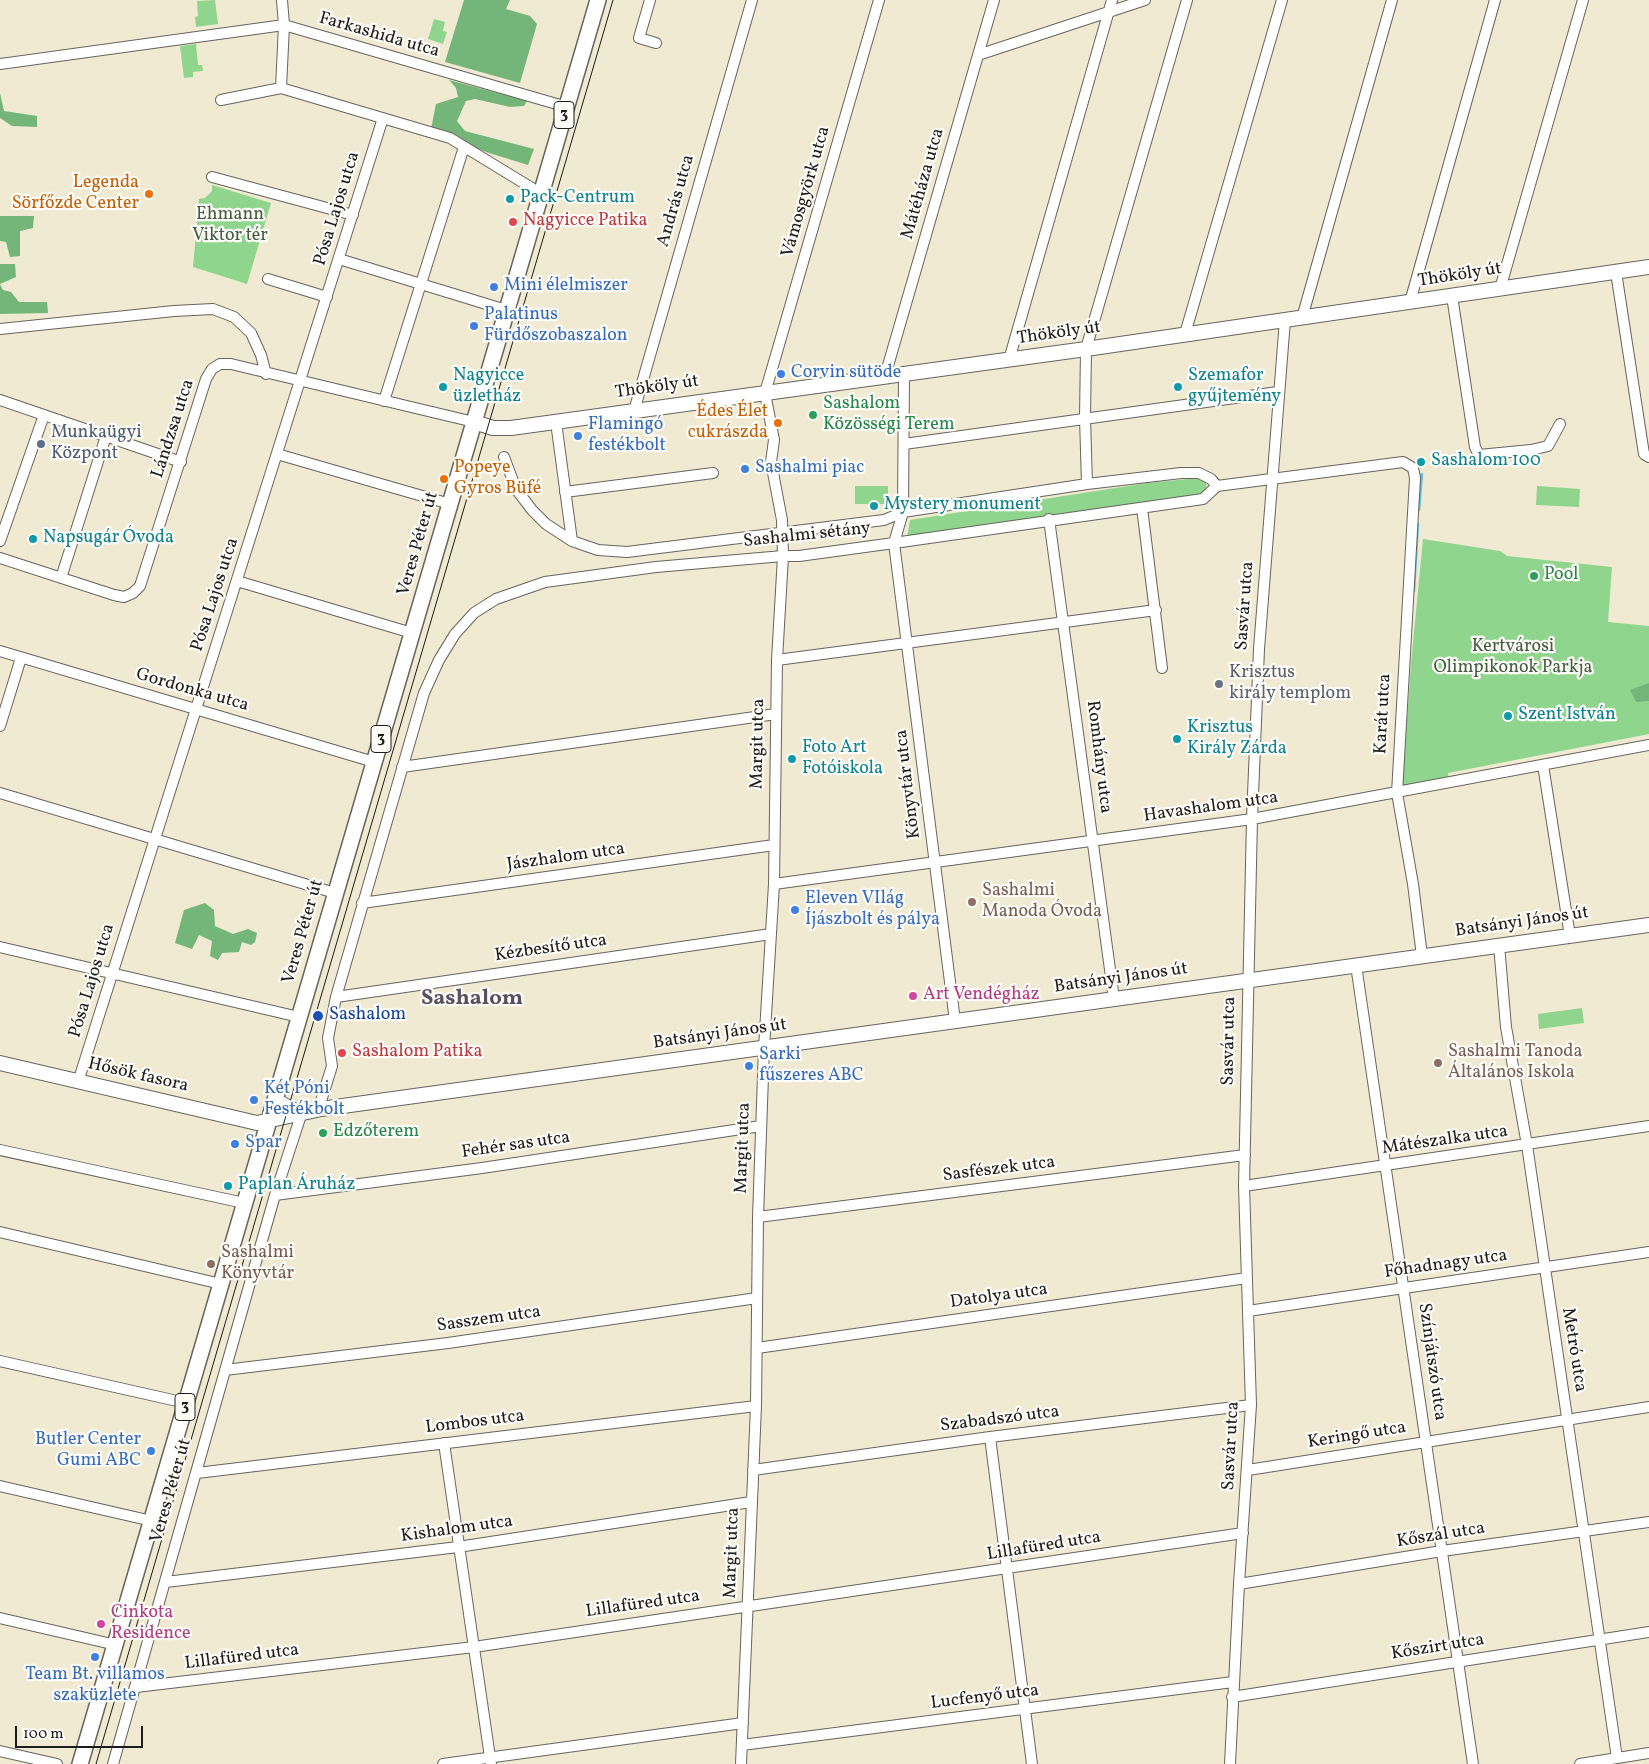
<!DOCTYPE html>
<html>
<head>
<meta charset="utf-8">
<style>
	body { margin:0 }
	#map { position:relative; width:1649px; height:1764px; overflow:hidden; background:#f0ead2; font-family:Vollkorn,serif }
	canvas { display:block }
	.scale { position:absolute; left:15px; top:1726px; width:128px; height:22px; box-sizing:border-box; border:2px solid #1c1c1c; border-top:0; padding-left:6px; font-size:15px; line-height:18px; white-space:nowrap; color:#1c1c1c; -webkit-text-stroke:4px #fdfcf7; paint-order:stroke }
</style>
</head>
<body>
<div id="map">
<canvas width="1649" height="1764"></canvas>
<div class="scale">100 m</div>
</div>
<script>
const g = document.querySelector('canvas').getContext('2d');
g.lineJoin = 'round';
function fill(path, color) {
  g.fillStyle = color;
  g.fill(path, 'evenodd');
}
function poly(rows) {
  const path = new Path2D();
  for (const r of rows) {
    path.moveTo(r[0], r[1]);
    for (let i = 2; i < r.length; i += 2) path.lineTo(r[i], r[i + 1]);
  }
  return path;
}
function strokePath(path, color, width, dash) {
  g.strokeStyle = color;
  g.lineWidth = width;
  g.lineCap = dash ? 'butt' : 'round';
  g.setLineDash(dash || []);
  g.stroke(path);
}
function drawText(font, color, halo, rows, align = 'center') {
  g.font = font + ' Vollkorn,serif';
  g.lineWidth = 4.5;
  g.setLineDash([]);
  g.textBaseline = 'middle';
  g.strokeStyle = halo;
  g.fillStyle = color;
  for (const [text, x, y, turn = 0] of rows) {
    g.save();
    g.translate(x, y);
    g.rotate((+turn || 0) * Math.PI / 180);
    g.textAlign = isNaN(turn) ? turn : align;
    if (halo) g.strokeText(text, 0, 0);
    g.fillText(text, 0, 0);
    g.restore();
  }
}
fill(poly([
	[215,0,218,24,196,27,195,17,198,16,197,1],
	[434,19,445,22,443,31,447,32,443,44,428,39],
	[196,44,198,65,202,65,203,71,193,72,193,77,184,78,180,46],
	[212,185,271,203,247,284,193,267,199,199,205,198,212,191],
	[1198,478,1206,482,1207,491,1202,496,907,538,910,520,1147,483],
	[855,486,888,486,888,504,855,504],
	[1537,486,1580,489,1579,507,1536,505],
	[1423,539,1500,551,1507,556,1612,567,1608,622,1649,626,1649,734,1448,773,1449,780,1402,790,1411,663],
	[1582,1008,1584,1023,1539,1029,1538,1014]
]), '#90d58e');
fill(poly([
	[464,0,510,0,506,9,530,16,537,24,520,83,445,62],
	[449,80,527,101,524,106,510,107,475,99,466,101,457,121,465,131,534,149,528,165,486,152,431,129,436,104,458,97,456,88],
	[0,93,4,111,37,116,37,127,12,126,0,118],
	[0,216,34,216,33,228,20,231,20,256,10,257,6,242,0,241],
	[0,264,15,264,16,277,0,284,3,290,11,292,19,302,47,302,48,313,0,314],
	[1649,683,1649,701,1636,702,1630,690],
	[205,903,214,910,215,926,233,934,248,929,257,933,255,942,251,945,242,942,239,952,222,953,218,960,210,956,212,941,199,935,192,949,175,943,184,910]
]), '#74b679');
strokePath(poly([
	[1419,510,1422,474],
	[1414,591,1418,524]
]), '#63bfe1', 2.5);
const street = poly([
	[650,0,639,38,656,43],
	[978,55,1145,0],
	[0,64,284,25,567,107],
	[281,88,284,25,282,0],
	[221,100,281,88,450,138,540,193],
	[212,177,353,215],
	[339,259,506,310],
	[1616,272,1644,454,1649,457],
	[268,279,327,297],
	[1500,289,1583,0],
	[1452,296,1475,447,1479,455,1531,450,1548,446,1560,424],
	[1410,302,1495,0],
	[1302,318,1392,0],
	[0,329,174,311,213,309,234,317,251,333,261,355,266,374],
	[1185,334,1282,0],
	[1009,360,1112,0],
	[904,374,903,512,894,543,955,1021],
	[885,376,994,0],
	[0,400,181,462],
	[384,401,464,147],
	[634,411,752,0],
	[556,422,572,541],
	[904,444,1278,392],
	[277,454,450,504],
	[504,457,516,489,532,510,546,524,572,541,598,550,627,552,884,520,903,512,1087,484,1181,473,1199,473,1211,479,1217,486],
	[1087,484,1085,418,1086,349,1187,0],
	[565,492,713,473],
	[1142,508,1162,668],
	[1049,519,1114,999],
	[0,541,44,415],
	[0,558,114,595,124,597,133,593,140,586,206,379,212,369,220,364,231,364,474,422],
	[61,578,106,436],
	[237,581,412,633],
	[0,651,374,762],
	[777,660,1156,610],
	[0,726,21,658],
	[1543,765,1570,936],
	[402,767,776,714],
	[0,793,335,893],
	[774,884,1252,819,1649,745],
	[362,903,774,845],
	[1499,945,1506,1027,1527,1145,1617,1758],
	[0,947,299,1017],
	[1356,965,1473,1764],
	[336,997,771,934],
	[78,1082,383,118],
	[321,1109,321,1101,332,1066,328,1038,336,997,424,693,439,660,455,634,474,613,496,599,545,582,656,567,783,556,799,556,894,543,1203,499,1217,486,1403,462,1413,468,1415,478,1397,793,1413,884,1422,956],
	[0,1150,244,1203],
	[1244,1186,1649,1126],
	[275,1195,482,1168,761,1126],
	[758,1217,1245,1155],
	[0,1232,221,1284],
	[1248,1311,1649,1252],
	[757,1348,1247,1278],
	[0,1361,186,1403],
	[225,1370,448,1343,757,1298],
	[990,1437,1032,1764],
	[444,1443,491,1764],
	[753,1470,990,1437,1251,1405],
	[1248,1470,1649,1407],
	[197,1473,756,1406],
	[0,1486,152,1521],
	[166,1582,458,1547,751,1502],
	[1239,1584,1442,1551,1649,1522],
	[0,1618,116,1645],
	[136,1687,474,1647,1243,1533],
	[1232,1697,1649,1632],
	[742,1745,1233,1682],
	[0,1751,57,1764],
	[113,1764,275,1195,302,1112,275,1098],
	[443,1764,743,1723],
	[741,1764,756,1406,758,1217,764,1048,774,884,777,660,783,556,782,520,771,462,774,440,765,393,879,0],
	[1230,1764,1239,1584,1251,1405,1244,1186,1252,819,1259,649,1285,320],
	[1580,1764,1649,1753]
]);
const secondary = poly([
	[474,422,493,428,511,428,1086,349,1649,267],
	[0,1063,257,1123,321,1109,1649,925]
]);
const primary = poly([
	[80,1764,598,0]
]);
strokePath(street, '#66645c', 12);
strokePath(secondary, '#66645c', 16);
strokePath(primary, '#66645c', 18);
strokePath(street, '#fff', 10);
strokePath(secondary, '#fff', 14);
strokePath(primary, '#fff', 15);
strokePath(poly([
	[96,1764,613,0]
]), '#1c1c1c', 1);
for (const [x, y, r, color] of [
	[149,194,5,"#e8710a"],
	[510,199,5,"#0f9aa8"],
	[513,222,5,"#e0444e"],
	[494,287,5,"#3f7fe0"],
	[474,326,5,"#3f7fe0"],
	[781,374,5,"#3f7fe0"],
	[443,387,5,"#0f9aa8"],
	[1178,387,5,"#0f9aa8"],
	[813,415,5,"#2e9e5b"],
	[778,423,5,"#e8710a"],
	[578,436,5,"#3f7fe0"],
	[41,444,5,"#5c6f8a"],
	[1421,462,5,"#0f9aa8"],
	[745,469,5,"#3f7fe0"],
	[444,479,5,"#e8710a"],
	[874,506,5,"#0f9aa8"],
	[33,539,5,"#0f9aa8"],
	[1534,576,5,"#2e9e5b"],
	[1219,684,5,"#6b7280"],
	[1508,716,5,"#0f9aa8"],
	[1177,739,5,"#0f9aa8"],
	[792,759,5,"#0f9aa8"],
	[972,902,5,"#8d6e63"],
	[795,910,5,"#3f7fe0"],
	[913,996,5,"#d1479c"],
	[318,1016,6,"#1a4fb4"],
	[342,1053,5,"#e0444e"],
	[1438,1063,5,"#8d6e63"],
	[749,1066,5,"#3f7fe0"],
	[254,1100,5,"#3f7fe0"],
	[323,1133,5,"#2e9e5b"],
	[235,1144,5,"#3f7fe0"],
	[228,1186,5,"#0f9aa8"],
	[211,1264,5,"#8d6e63"],
	[151,1451,5,"#3f7fe0"],
	[101,1624,5,"#d1479c"],
	[95,1657,5,"#3f7fe0"]
]) {
  const dot = new Path2D();
  dot.arc(x, y, r, 0, 2 * Math.PI);
  g.fillStyle = color;
  g.fill(dot);
  strokePath(dot, '#fdfcf7', 2);
}
for (const [x, y, w] of [
	[564,115,20],
	[381,739,20],
	[185,1407,20]
]) {
  const box = new Path2D();
  box.roundRect(x - w / 2, y - 13.5, w, 27, 4);
  g.fillStyle = '#fdfcf7';
  g.fill(box);
  strokePath(box, '#1c1c1c', 1);
}
drawText('bold 16px', '#1c1c1c', null, [
	["3",564,115],
	["3",381,739],
	["3",185,1407]
]);
drawText('18px', '#1c1c1c', '#fdfcf7', [
	["Farkashida utca",379,36,16],
	["Mátéháza utca",924,184,-74],
	["Vámosgyörk utca",807,192,-74],
	["András utca",677,201,-74],
	["Pósa Lajos utca",338,209,-73],
	["Thököly út",1460,276,-9],
	["Thököly út",1059,334,-8],
	["Thököly út",657,388,-8],
	["Lándzsa utca",174,429,-72],
	["Sashalmi sétány",807,536,-6],
	["Veres Péter út",419,544,-74],
	["Pósa Lajos utca",216,595,-72],
	["Sasvár utca",1246,606,-86],
	["Gordonka utca",192,691,16],
	["Karát utca",1384,714,-87],
	["Margit utca",759,744,-89],
	["Romhány utca",1098,757,83],
	["Könyvtár utca",909,784,-97],
	["Havashalom utca",1211,808,-8],
	["Jászhalom utca",566,858,-8],
	["Batsányi János út",1522,923,-8],
	["Veres Péter út",304,932,-74],
	["Kézbesítő utca",551,949,-8],
	["Batsányi János út",1121,979,-8],
	["Pósa Lajos utca",93,981,-73],
	["Batsányi János út",720,1035,-8],
	["Sasvár utca",1230,1041,-89],
	["Hősök fasora",138,1076,13],
	["Mátészalka utca",1445,1141,-8],
	["Fehér sas utca",516,1146,-8],
	["Margit utca",744,1148,-88],
	["Sasfészek utca",999,1170,-7],
	["Főhadnagy utca",1446,1265,-8],
	["Datolya utca",999,1297,-8],
	["Sasszem utca",489,1320,-8],
	["Metró utca",1573,1350,81],
	["Színjátszó utca",1431,1362,82],
	["Szabadszó utca",1000,1420,-7],
	["Lombos utca",475,1423,-7],
	["Keringő utca",1357,1436,-9],
	["Sasvár utca",1232,1446,-87],
	["Veres Péter út",172,1491,-74],
	["Kishalom utca",457,1530,-8],
	["Kőszál utca",1441,1536,-9],
	["Lillafüred utca",1044,1547,-9],
	["Margit utca",733,1553,-88],
	["Lillafüred utca",643,1605,-8],
	["Kőszirt utca",1438,1648,-9],
	["Lillafüred utca",242,1658,-7],
	["Lucfenyő utca",985,1698,-7]
]);
drawText('18px', '#c56008', '#fdfcf7', [
	["Legenda",139,184],
	["Sörfőzde Center",139,205],
	["Édes Élet",768,413],
	["cukrászda",768,434],
	["Popeye",454,469,"left"],
	["Gyros Büfé",454,490,"left"]
], 'right');
drawText('18px', '#0d838f', '#fdfcf7', [
	["Pack-Centrum",520,199],
	["Nagyicce",453,377],
	["üzletház",453,398],
	["Szemafor",1188,377],
	["gyűjtemény",1188,398],
	["Sashalom 100",1431,462],
	["Mystery monument",884,506],
	["Napsugár Óvoda",43,539],
	["Szent István",1518,716],
	["Krisztus",1187,729],
	["Király Zárda",1187,750],
	["Foto Art",802,749],
	["Fotóiskola",802,770],
	["Paplan Áruház",238,1186]
], 'left');
drawText('18px', '#455d44', '#fdfcf7', [
	["Ehmann",230,216],
	["Viktor tér",230,237],
	["Kertvárosi",1513,648],
	["Olimpikonok Parkja",1513,669]
]);
drawText('18px', '#be3a42', '#fdfcf7', [
	["Nagyicce Patika",523,222],
	["Sashalom Patika",352,1053]
], 'left');
drawText('18px', '#366cbe', '#fdfcf7', [
	["Mini élelmiszer",504,287],
	["Palatinus",484,316],
	["Fürdőszobaszalon",484,337],
	["Corvin sütöde",791,374],
	["Flamingó",588,426],
	["festékbolt",588,447],
	["Sashalmi piac",755,469],
	["Eleven VIlág",805,900],
	["Íjászbolt és pálya",805,921],
	["Sarki",759,1056],
	["fűszeres ABC",759,1077],
	["Két Póni",264,1090],
	["Festékbolt",264,1111],
	["Spar",245,1144],
	["Butler Center",141,1441,"right"],
	["Gumi ABC",141,1462,"right"],
	["Team Bt. villamos",95,1676,"center"],
	["szaküzlete",95,1697,"center"]
], 'left');
drawText('18px', '#27864d', '#fdfcf7', [
	["Sashalom",823,405],
	["Közösségi Terem",823,426],
	["Pool",1544,576],
	["Edzőterem",333,1133]
], 'left');
drawText('18px', '#4e5e75', '#fdfcf7', [
	["Munkaügyi",51,434],
	["Központ",51,455]
], 'left');
drawText('18px', '#5b616d', '#fdfcf7', [
	["Krisztus",1229,674],
	["király templom",1229,695]
], 'left');
drawText('18px', '#785e54', '#fdfcf7', [
	["Sashalmi",982,892],
	["Manoda Óvoda",982,913],
	["Sashalmi Tanoda",1448,1053],
	["Általános Iskola",1448,1074],
	["Sashalmi",221,1254],
	["Könyvtár",221,1275]
], 'left');
drawText('18px', '#b23c85', '#fdfcf7', [
	["Art Vendégház",923,996],
	["Cinkota",111,1614],
	["Residence",111,1635]
], 'left');
drawText('18px', '#164399', '#fdfcf7', [
	["Sashalom",329,1016]
], 'left');
drawText('bold 22px', '#585061', '#fdfcf7', [
	["Sashalom",472,1000]
]);
</script>
</body>
</html>
